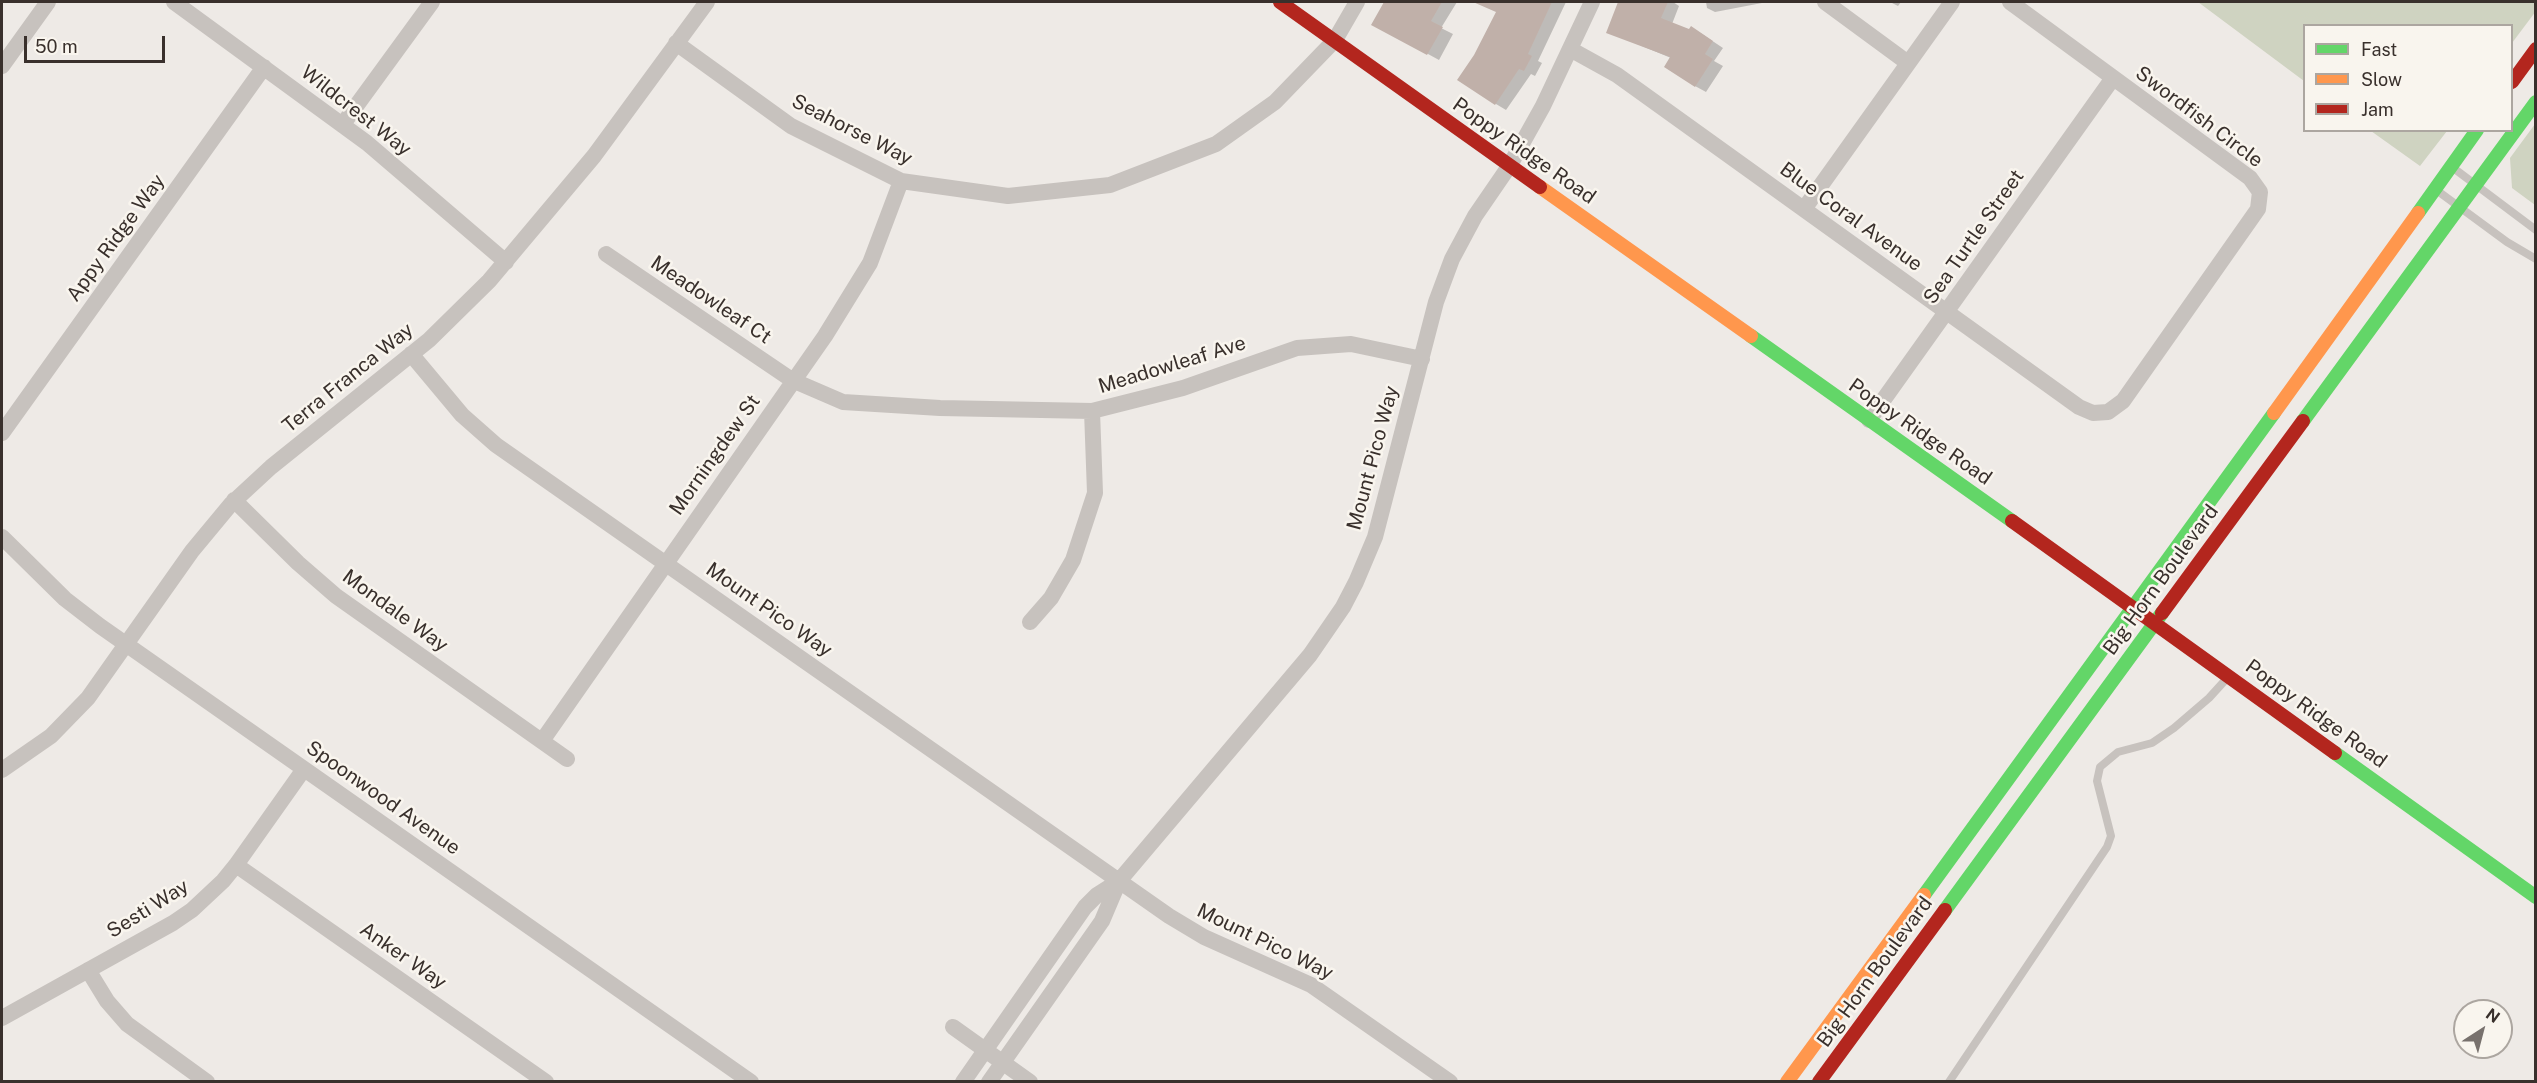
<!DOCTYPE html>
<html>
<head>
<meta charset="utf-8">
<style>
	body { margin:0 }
	#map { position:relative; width:2537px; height:1083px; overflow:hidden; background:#eeeae6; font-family:"Public Sans",sans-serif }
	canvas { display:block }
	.frame { position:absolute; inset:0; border:3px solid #39302c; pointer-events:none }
	.legend { position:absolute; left:2303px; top:24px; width:210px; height:108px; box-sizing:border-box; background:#f9f5ee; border:2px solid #aca6a0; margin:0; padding:8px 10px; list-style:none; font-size:18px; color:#39302c }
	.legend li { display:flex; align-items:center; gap:12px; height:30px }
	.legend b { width:30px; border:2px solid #aca6a0 }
	.north { position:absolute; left:2453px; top:999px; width:60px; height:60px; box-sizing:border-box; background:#f9f5ee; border:2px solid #aca6a0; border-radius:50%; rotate:36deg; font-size:16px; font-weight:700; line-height:24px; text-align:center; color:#39302c }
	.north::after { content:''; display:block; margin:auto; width:21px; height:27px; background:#78716d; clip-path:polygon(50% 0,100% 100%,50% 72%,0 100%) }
	.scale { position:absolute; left:24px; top:36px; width:141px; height:27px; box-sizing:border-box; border:3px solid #39302c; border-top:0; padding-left:8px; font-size:18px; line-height:21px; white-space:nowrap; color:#39302c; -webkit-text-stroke:4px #f9f5ee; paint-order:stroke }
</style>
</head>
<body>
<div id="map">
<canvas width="2537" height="1083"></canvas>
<div class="frame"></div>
<ul class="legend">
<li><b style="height:8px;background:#63d668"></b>Fast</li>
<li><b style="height:8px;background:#ff974d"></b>Slow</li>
<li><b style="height:8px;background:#b3261e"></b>Jam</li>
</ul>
<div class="north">N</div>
<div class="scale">50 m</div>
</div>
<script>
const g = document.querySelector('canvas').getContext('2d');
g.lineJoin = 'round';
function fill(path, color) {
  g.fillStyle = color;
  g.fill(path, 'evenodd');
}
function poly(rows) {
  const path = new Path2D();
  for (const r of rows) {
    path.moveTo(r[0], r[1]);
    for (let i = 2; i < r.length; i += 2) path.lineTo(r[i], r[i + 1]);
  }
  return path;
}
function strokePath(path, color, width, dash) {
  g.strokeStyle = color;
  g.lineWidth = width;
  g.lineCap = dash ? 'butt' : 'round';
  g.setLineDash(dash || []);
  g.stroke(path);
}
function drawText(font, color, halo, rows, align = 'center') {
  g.font = font + ' "Public Sans",sans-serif';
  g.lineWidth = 5;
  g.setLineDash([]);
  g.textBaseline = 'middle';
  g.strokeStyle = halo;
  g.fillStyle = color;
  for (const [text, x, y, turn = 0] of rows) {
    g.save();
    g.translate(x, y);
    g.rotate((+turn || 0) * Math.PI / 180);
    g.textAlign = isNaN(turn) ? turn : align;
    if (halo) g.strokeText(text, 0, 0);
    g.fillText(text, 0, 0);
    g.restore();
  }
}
fill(poly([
	[2198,2,2535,2,2536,11,2512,43,2512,26,2304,26,2304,81],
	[2535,124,2535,205,2512,188,2510,158],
	[2371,131,2447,131,2420,166]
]), '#cfd3c1');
fill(poly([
	[1385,2,1457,2,1441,28,1453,34,1439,60,1373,24],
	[1499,2,1566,2,1538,61,1542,63,1535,76,1531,74,1506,110,1496,104,1475,55,1498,12,1495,10],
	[1619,2,1673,2,1679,6,1672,24,1702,34,1723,48,1714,61,1723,66,1706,92,1695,86,1671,58,1608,32],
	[1706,2,1762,2,1762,3,1715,12,1707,8],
	[1890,2,1901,2,1898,6]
]), '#0003');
fill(poly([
	[1384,2,1442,2,1431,21,1443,27,1427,55,1371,25],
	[1473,2,1552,2,1528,54,1532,56,1524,71,1519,69,1495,105,1457,80,1474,55,1496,12],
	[1618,2,1668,2,1661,18,1689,29,1691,26,1713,41,1705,54,1713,59,1695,87,1664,67,1670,57,1606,33]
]), '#c0b0a9');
strokePath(poly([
	[2452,167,2536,230],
	[2435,189,2507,242,2536,259],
	[1949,1082,2107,847,2111,836,2097,781,2100,767,2118,752,2152,743,2174,728,2209,698,2229,676]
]), '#c7c2be', 8);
strokePath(poly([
	[174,2,367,143,506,262],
	[1825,2,1908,63],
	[676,43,791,126,901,181,1008,196,1110,185,1216,144,1275,102,1335,40,1357,2],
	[1570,49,1617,75,2079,407,2093,413,2108,412,2123,401,2258,209,2260,192,2250,178,2010,2],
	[2,66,48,2],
	[343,124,432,2],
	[1804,209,1952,2],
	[606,254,792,380,843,402,940,408,1092,411,1183,388,1297,348,1351,344,1422,359],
	[411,354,462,415,496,445,1169,916,1204,937,1311,985,1450,1082],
	[1869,420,2113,78],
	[2,433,264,67],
	[234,500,298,563,336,596,567,759],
	[2,537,65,599,100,626,751,1082],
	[1030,622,1051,598,1073,560,1095,493,1092,411],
	[542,741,825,336,870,263,901,181],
	[2,770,51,736,88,698,192,551,231,504,271,467,429,340,489,281,594,156,707,2],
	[236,865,546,1082],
	[88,970,107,1001,127,1024,207,1082],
	[2,1018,173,923,192,910,223,881,236,865,304,769],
	[953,1027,1030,1082],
	[963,1082,1085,907,1097,895,1119,881],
	[989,1082,1102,921,1119,881,1310,655,1343,607,1356,582,1375,537,1436,302,1452,259,1475,216,1510,165,1543,106,1592,2]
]), '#c7c2be', 16);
strokePath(poly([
	[2418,213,2477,130],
	[1751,336,2012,521],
	[2303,421,2536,102],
	[2335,753,2536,897],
	[1924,895,2274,413],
	[1945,910,2162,613]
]), '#63d668', 14);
strokePath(poly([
	[1540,187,1751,336],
	[2274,413,2418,213],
	[1787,1082,1924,895]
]), '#ff974d', 14);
strokePath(poly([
	[1280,2,1540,187],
	[2512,82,2536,49],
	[2012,521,2335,753],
	[2162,613,2303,421],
	[1819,1082,1945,910]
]), '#b3261e', 14);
drawText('20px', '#39302c', '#f9f5ee', [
	["Wildcrest Way",356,111,38],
	["Swordfish Circle",2199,117,37],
	["Seahorse Way",852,130,27],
	["Poppy Ridge Road",1524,151,35],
	["Blue Coral Avenue",1851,217,36],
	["Sea Turtle Street",1974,237,-55],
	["Appy Ridge Way",116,238,-54],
	["Meadowleaf Ct",711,300,34],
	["Meadowleaf Ave",1172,365,-17],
	["Terra Franca Way",348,378,-39],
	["Poppy Ridge Road",1920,432,35],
	["Morningdew St",715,455,-55],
	["Mount Pico Way",1373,458,-75],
	["Big Horn Boulevard",2161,580,-54],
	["Mount Pico Way",769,610,35],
	["Mondale Way",395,611,36],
	["Poppy Ridge Road",2316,714,36],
	["Spoonwood Avenue",383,798,35],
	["Sesti Way",148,909,-32],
	["Mount Pico Way",1265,942,26],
	["Anker Way",403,956,35],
	["Big Horn Boulevard",1875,972,-54]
]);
</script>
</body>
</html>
